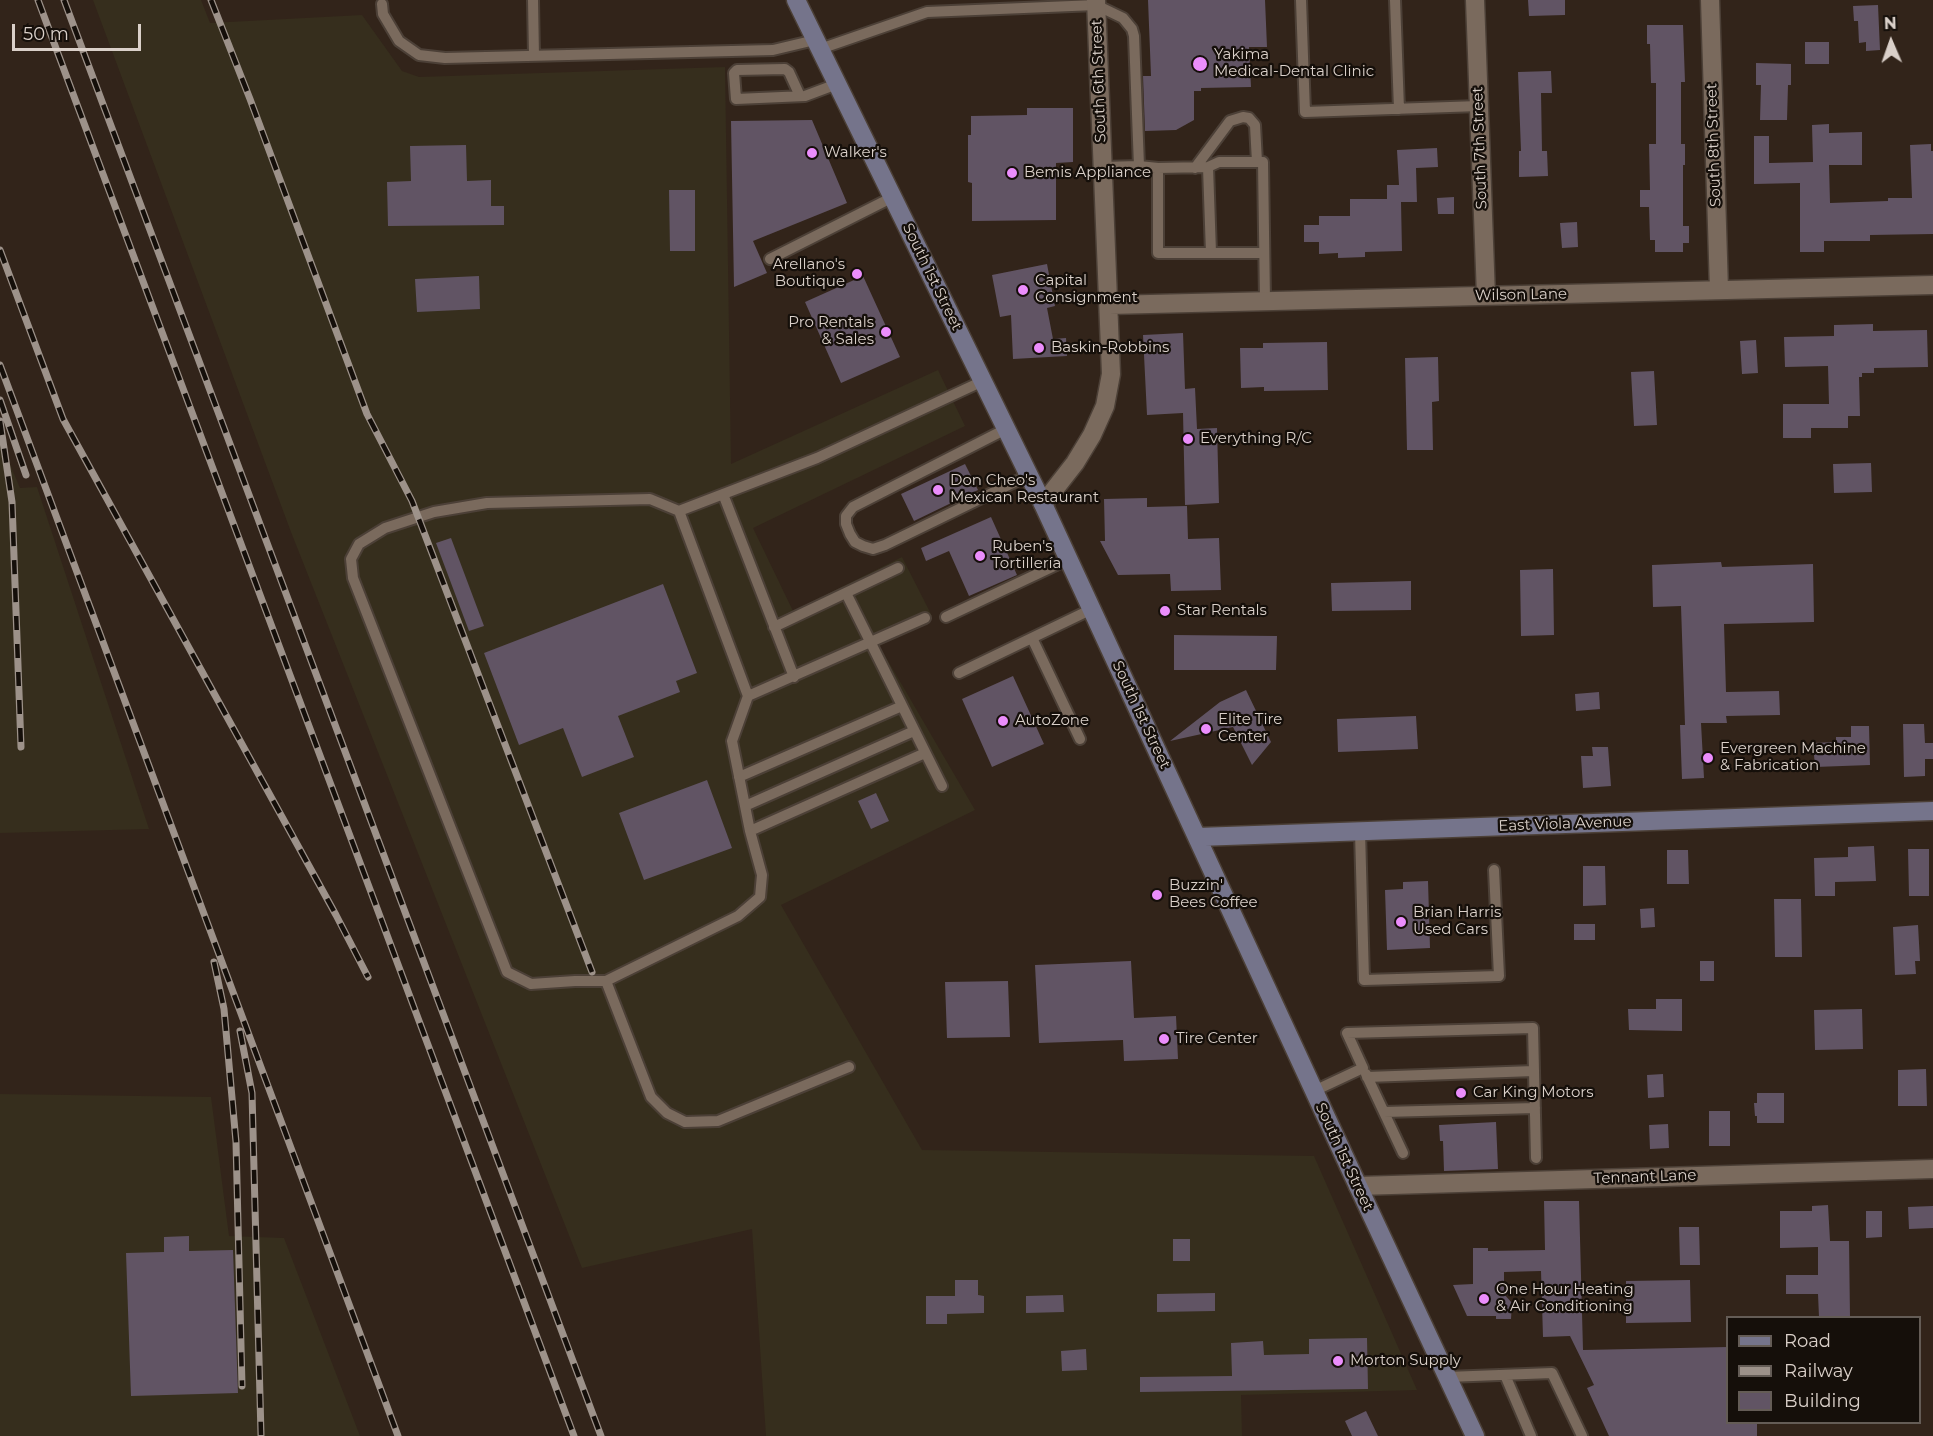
<!DOCTYPE html>
<html>
<head>
<meta charset="utf-8">
<style>
	body { margin:0 }
	#map { position:relative; width:1933px; height:1436px; overflow:hidden; background:#32241a; font-family:Montserrat,sans-serif }
	canvas { display:block }
	.legend { position:absolute; left:1726px; top:1316px; width:195px; height:108px; box-sizing:border-box; background:#150f0a; border:2px solid #645c56; margin:0; padding:8px 10px; list-style:none; font-size:18px; color:#dad0c9 }
	.legend li { display:flex; align-items:center; gap:12px; height:30px }
	.legend b { width:30px; border:2px solid #645c56 }
	.north { position:absolute; left:1861px; top:12px; width:60px; height:60px; -webkit-text-stroke:4px #150f0a; paint-order:stroke; rotate:358deg; font-size:16px; font-weight:700; line-height:24px; text-align:center; color:#dad0c9 }
	.north::after { content:''; display:block; margin:auto; width:21px; height:27px; background:#dad0c9; clip-path:polygon(50% 0,100% 100%,50% 72%,0 100%) }
	.scale { position:absolute; left:12px; top:24px; width:129px; height:27px; box-sizing:border-box; border:3px solid #dad0c9; border-top:0; padding-left:8px; font-size:18px; line-height:21px; white-space:nowrap; color:#dad0c9; -webkit-text-stroke:4px #150f0a; paint-order:stroke }
</style>
</head>
<body>
<div id="map">
<canvas width="1933" height="1436"></canvas>
<ul class="legend">
<li><b style="height:8px;background:#75748b"></b>Road</li>
<li><b style="height:8px;background:#9d928a"></b>Railway</li>
<li><b style="height:16px;background:#615464"></b>Building</li>
</ul>
<div class="north">N</div>
<div class="scale">50 m</div>
</div>
<script>
const g = document.querySelector('canvas').getContext('2d');
g.lineJoin = 'round';
function fill(path, color) {
  g.fillStyle = color;
  g.fill(path, 'evenodd');
}
function poly(rows) {
  const path = new Path2D();
  for (const r of rows) {
    path.moveTo(r[0], r[1]);
    for (let i = 2; i < r.length; i += 2) path.lineTo(r[i], r[i + 1]);
  }
  return path;
}
function strokePath(path, color, width, dash) {
  g.strokeStyle = color;
  g.lineWidth = width;
  g.lineCap = dash ? 'butt' : 'round';
  g.setLineDash(dash || []);
  g.stroke(path);
}
function drawText(font, color, halo, rows, align = 'center') {
  g.font = font + ' Montserrat,sans-serif';
  g.lineWidth = 4.5;
  g.setLineDash([]);
  g.textBaseline = 'middle';
  g.strokeStyle = halo;
  g.fillStyle = color;
  for (const [text, x, y, turn = 0] of rows) {
    g.save();
    g.translate(x, y);
    g.rotate((+turn || 0) * Math.PI / 180);
    g.textAlign = isNaN(turn) ? turn : align;
    if (halo) g.strokeText(text, 0, 0);
    g.fillText(text, 0, 0);
    g.restore();
  }
}
fill(poly([
	[93,0,201,0,210,23,362,15,402,71,419,77,725,67,731,464,938,370,965,426,753,528,793,611,902,557,932,616,877,642,975,810,781,905,922,1150,1314,1156,1417,1390,1241,1395,1242,1436,766,1436,752,1229,582,1268,291,532],
	[0,440,20,488,37,487,149,829,0,833],
	[0,1094,211,1097,229,1236,284,1238,360,1436,0,1436]
]), '#362e1d');
fill(poly([
	[1148,0,1265,0,1267,47,1249,47,1251,87,1201,88,1201,91,1194,91,1194,120,1176,130,1145,131,1143,76,1151,76],
	[1528,0,1565,0,1565,15,1529,16],
	[1878,5,1880,50,1866,51,1866,42,1859,43,1858,21,1854,21,1853,6],
	[1647,25,1683,25,1685,82,1681,82,1681,144,1685,144,1685,165,1683,165,1683,226,1689,226,1689,243,1683,243,1683,252,1655,252,1655,240,1650,240,1649,207,1640,207,1640,190,1650,190,1649,144,1656,144,1656,83,1651,83,1650,44,1647,44],
	[1805,42,1829,42,1829,64,1805,64],
	[1756,63,1791,64,1791,85,1788,85,1787,120,1760,120,1761,85,1756,85],
	[1551,71,1552,93,1541,93,1542,151,1547,151,1548,176,1519,177,1519,151,1521,151,1518,72],
	[1027,108,1073,108,1073,162,1056,163,1056,220,972,221,972,183,968,182,968,135,971,135,971,116,1027,115],
	[812,120,847,203,753,241,767,273,734,287,731,121],
	[1829,124,1829,133,1862,132,1862,165,1829,165,1830,203,1888,201,1888,198,1912,198,1910,145,1931,144,1931,151,1933,151,1933,234,1870,235,1870,241,1824,241,1824,252,1800,252,1800,183,1754,184,1754,136,1769,136,1769,163,1813,162,1812,125],
	[466,145,467,181,491,180,491,206,504,206,504,225,388,226,387,182,411,181,410,146],
	[1437,148,1438,167,1416,168,1417,202,1401,202,1402,251,1365,252,1365,257,1338,258,1338,253,1319,254,1319,242,1304,242,1304,225,1319,225,1319,216,1350,216,1350,199,1387,199,1387,185,1399,185,1397,150],
	[669,190,695,190,695,251,670,251],
	[1454,197,1454,214,1438,214,1437,198],
	[1577,222,1578,247,1562,248,1560,223],
	[1047,264,1055,306,1047,308,1053,339,1066,338,1067,356,1013,359,1011,315,1000,317,992,275],
	[479,276,480,309,417,312,415,279],
	[863,276,900,357,841,383,805,302],
	[1873,324,1873,331,1927,330,1928,367,1874,368,1874,373,1862,373,1862,377,1859,377,1860,416,1848,416,1848,428,1811,428,1811,438,1783,438,1783,404,1829,404,1828,366,1785,367,1784,337,1834,336,1834,325],
	[1183,333,1185,389,1195,388,1197,429,1217,428,1219,503,1185,505,1183,413,1147,415,1143,335],
	[1756,340,1758,373,1742,374,1740,341],
	[1327,342,1328,390,1264,391,1264,387,1241,388,1240,348,1263,348,1263,343],
	[1438,357,1439,401,1432,402,1433,450,1407,450,1405,358],
	[1654,371,1657,425,1634,426,1631,372],
	[1871,463,1872,492,1834,493,1833,464],
	[965,464,978,490,914,521,901,494],
	[1147,498,1147,507,1187,506,1188,539,1219,538,1221,590,1171,591,1170,574,1118,575,1100,541,1105,541,1104,499],
	[991,517,1017,575,969,596,949,551,926,561,921,548],
	[451,538,484,626,469,631,436,543],
	[1721,562,1722,567,1813,564,1814,622,1724,624,1726,692,1779,691,1780,715,1726,716,1727,723,1701,723,1704,778,1682,779,1680,725,1685,725,1681,606,1653,607,1652,565],
	[1553,569,1554,635,1521,636,1520,570],
	[1411,581,1411,610,1332,611,1331,583],
	[663,584,697,673,676,681,680,692,618,716,634,757,582,777,563,728,519,745,484,653],
	[1174,635,1277,636,1276,670,1174,670],
	[1013,676,1044,744,992,767,962,699],
	[1246,690,1271,742,1252,765,1233,727,1170,741,1220,702],
	[1599,692,1600,709,1576,711,1575,694],
	[1416,716,1418,749,1338,752,1337,719],
	[1903,724,1924,724,1925,743,1933,743,1933,759,1925,759,1925,776,1904,777],
	[1851,726,1869,726,1870,765,1815,767,1813,743,1836,742,1836,737,1851,737],
	[1592,747,1608,747,1611,786,1583,788,1581,756,1593,756],
	[707,780,732,848,644,880,619,813],
	[876,793,889,821,871,829,858,801],
	[1874,846,1876,881,1835,882,1835,896,1815,896,1814,858,1848,857,1848,847],
	[1908,849,1929,849,1929,896,1909,896],
	[1667,850,1688,850,1689,884,1667,884],
	[1583,866,1605,866,1606,905,1583,906],
	[1428,881,1430,948,1387,950,1385,890,1403,889,1403,882],
	[1774,899,1801,899,1802,957,1775,957],
	[1654,908,1655,927,1641,928,1640,909],
	[1574,924,1595,924,1595,940,1574,940],
	[1918,925,1920,961,1915,961,1916,974,1895,975,1893,927],
	[1131,961,1134,1018,1176,1016,1178,1059,1124,1061,1123,1040,1039,1043,1035,965],
	[1700,961,1714,961,1714,981,1700,981],
	[1008,981,1010,1037,947,1038,945,982],
	[1656,999,1682,999,1682,1031,1629,1030,1628,1009,1656,1009],
	[1862,1009,1863,1049,1815,1050,1814,1010],
	[1926,1069,1927,1106,1898,1106,1898,1070],
	[1663,1074,1664,1097,1648,1098,1647,1075],
	[1757,1093,1784,1093,1784,1123,1757,1123,1757,1116,1755,1116,1754,1103,1757,1103],
	[1709,1111,1730,1111,1730,1146,1709,1146],
	[1496,1122,1498,1169,1444,1171,1443,1141,1440,1141,1439,1125],
	[1668,1124,1669,1148,1650,1149,1649,1125],
	[1544,1201,1579,1201,1583,1350,1728,1347,1728,1422,1757,1422,1757,1436,1609,1436,1587,1388,1594,1385,1570,1336,1543,1337,1541,1271,1504,1272,1504,1294,1512,1303,1511,1319,1496,1319,1496,1316,1467,1316,1453,1285,1473,1284,1473,1248,1488,1248,1488,1251,1545,1250],
	[1828,1205,1830,1241,1849,1241,1850,1317,1819,1317,1818,1294,1786,1294,1786,1275,1818,1275,1818,1247,1780,1248,1780,1211,1812,1211,1812,1206],
	[1933,1206,1933,1228,1909,1229,1908,1207],
	[1866,1211,1882,1211,1882,1237,1866,1238],
	[1679,1227,1699,1227,1700,1265,1680,1265],
	[189,1236,189,1251,233,1250,238,1393,131,1396,126,1253,164,1252,164,1237],
	[1173,1239,1190,1239,1190,1261,1173,1261],
	[955,1280,978,1280,978,1295,984,1296,984,1313,947,1314,947,1324,926,1324,926,1296,955,1296],
	[1690,1280,1691,1322,1626,1323,1626,1281],
	[1215,1293,1215,1311,1157,1312,1157,1294],
	[1063,1295,1064,1312,1026,1313,1026,1296],
	[1367,1338,1368,1389,1140,1392,1140,1377,1232,1376,1231,1343,1263,1341,1264,1355,1309,1354,1309,1339],
	[1086,1349,1087,1370,1062,1371,1061,1351],
	[1366,1411,1378,1436,1352,1436,1345,1421]
]), '#615464');
const lane = poly([
	[533,0,534,56],
	[1301,0,1305,112,1479,106],
	[1395,0,1399,109],
	[382,4,383,14,399,41,419,55,445,58,773,50,815,40],
	[820,49,927,12,1096,5,1123,18,1132,29,1134,36,1139,166],
	[800,96,789,72,785,69,737,70,734,73,736,99,805,96,837,84],
	[1102,167,1139,166,1158,168,1208,167,1219,162,1263,162,1265,301],
	[1208,167,1211,253],
	[1158,168,1158,253,1264,253],
	[1195,168,1230,121,1243,117,1249,118,1255,125,1257,162],
	[770,259,893,197],
	[1006,429,853,507,846,516,846,524,850,534,855,542,863,546,873,549,885,545,1029,475],
	[723,494,794,677],
	[846,593,942,786],
	[946,617,1069,559],
	[774,627,898,568],
	[1032,638,1080,739],
	[959,673,1092,609],
	[748,696,925,618],
	[739,777,902,706],
	[745,806,914,731],
	[750,831,925,753],
	[1360,831,1364,980,1499,976,1494,870],
	[606,981,738,916,760,897,762,875,750,831,732,741,748,696,679,511],
	[849,1067,718,1121,685,1122,667,1113,651,1097,606,981,575,981,531,984,507,972,353,578,351,559,359,544,385,528,434,512,487,503,650,499,679,511,817,458,983,381],
	[1366,1074,1403,1153],
	[1367,1077,1534,1071],
	[1314,1091,1363,1068,1347,1033,1533,1028,1536,1158],
	[1384,1112,1535,1108],
	[1505,1375,1531,1436],
	[1447,1377,1552,1373,1582,1436]
]);
const street = poly([
	[1475,0,1486,296],
	[1710,0,1719,290],
	[1109,305,1933,285],
	[1043,504,1075,463,1092,435,1105,406,1111,374,1096,0],
	[1358,1186,1933,1169]
]);
const secondary = poly([
	[796,0,1043,504,1358,1186,1475,1436],
	[1198,837,1933,811]
]);
strokePath(lane, '#4c4037', 14);
strokePath(street, '#4c4037', 21);
strokePath(secondary, '#4c4037', 21);
strokePath(lane, '#7a6a5d', 10);
strokePath(street, '#7a6a5d', 18);
strokePath(secondary, '#75748b', 18);
const rail = poly([
	[38,0,574,1436],
	[64,0,601,1436],
	[211,0,250,99,367,414,412,501,592,972],
	[0,250,63,419,336,915,368,977],
	[0,365,398,1436],
	[0,400,26,475],
	[0,421,12,502,21,747],
	[214,962,224,1009,236,1142,242,1386],
	[240,1031,252,1093,261,1435]
]);
strokePath(rail, '#9d928a', 7);
strokePath(rail, '#150f0a', 4.5, [14]);
for (const [x, y, r, color] of [
	[1200,64,8,"#eb8dfc"],
	[812,153,6,"#eb8dfc"],
	[1012,173,6,"#eb8dfc"],
	[857,274,6,"#eb8dfc"],
	[1023,290,6,"#eb8dfc"],
	[886,332,6,"#eb8dfc"],
	[1039,348,6,"#eb8dfc"],
	[1188,439,6,"#eb8dfc"],
	[938,490,6,"#eb8dfc"],
	[980,556,6,"#eb8dfc"],
	[1165,611,6,"#eb8dfc"],
	[1003,721,6,"#eb8dfc"],
	[1206,729,6,"#eb8dfc"],
	[1708,758,6,"#eb8dfc"],
	[1157,895,6,"#eb8dfc"],
	[1401,922,6,"#eb8dfc"],
	[1164,1039,6,"#eb8dfc"],
	[1461,1093,6,"#eb8dfc"],
	[1484,1299,6,"#eb8dfc"],
	[1338,1361,6,"#eb8dfc"]
]) {
  const dot = new Path2D();
  dot.arc(x, y, r, 0, 2 * Math.PI);
  g.fillStyle = color;
  g.fill(dot);
  strokePath(dot, '#150f0a', 2);
}
drawText('15px', '#dad0c9', '#150f0a', [
	["Yakima",1214,55],
	["Medical-Dental Clinic",1214,72],
	["Walker's",824,153],
	["Bemis Appliance",1024,173],
	["Arellano's",845,265,"right"],
	["Boutique",845,282,"right"],
	["Capital",1035,281],
	["Consignment",1035,298],
	["Pro Rentals",874,323,"right"],
	["& Sales",874,340,"right"],
	["Baskin-Robbins",1051,348],
	["Everything R/C",1200,439],
	["Don Cheo's",950,481],
	["Mexican Restaurant",950,498],
	["Ruben's",992,547],
	["Tortillería",992,564],
	["Star Rentals",1177,611],
	["Elite Tire",1218,720],
	["Center",1218,737],
	["AutoZone",1015,721],
	["Evergreen Machine",1720,749],
	["& Fabrication",1720,766],
	["Buzzin'",1169,886],
	["Bees Coffee",1169,903],
	["Brian Harris",1413,913],
	["Used Cars",1413,930],
	["Tire Center",1176,1039],
	["Car King Motors",1473,1093],
	["One Hour Heating",1496,1290],
	["& Air Conditioning",1496,1307],
	["Morton Supply",1350,1361]
], 'left');
drawText('15px', '#dad0c9', '#150f0a', [
	["South 6th Street",1099,81,-92],
	["South 8th Street",1714,145,-92],
	["South 7th Street",1480,148,-92],
	["South 1st Street",932,277,64],
	["Wilson Lane",1521,295,-1],
	["South 1st Street",1141,715,65],
	["East Viola Avenue",1565,824,-2],
	["South 1st Street",1344,1157,65],
	["Tennant Lane",1645,1177,-2]
]);
</script>
</body>
</html>
